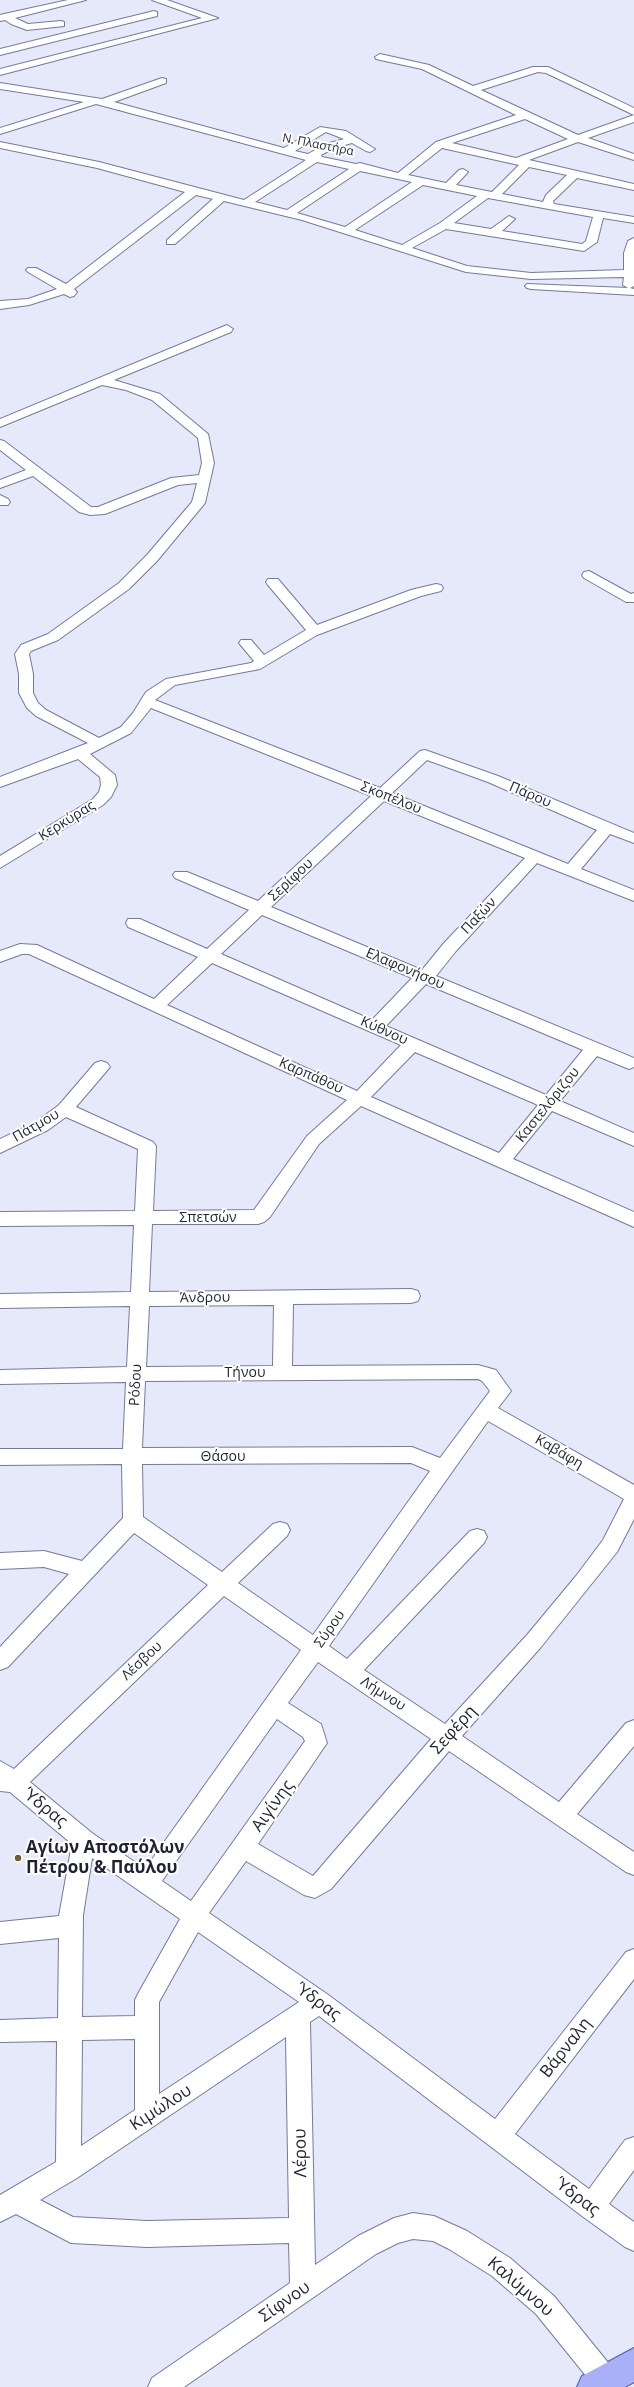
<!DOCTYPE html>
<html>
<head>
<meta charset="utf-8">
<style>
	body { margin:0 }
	canvas { display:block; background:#e5e9fa }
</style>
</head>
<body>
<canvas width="634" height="2387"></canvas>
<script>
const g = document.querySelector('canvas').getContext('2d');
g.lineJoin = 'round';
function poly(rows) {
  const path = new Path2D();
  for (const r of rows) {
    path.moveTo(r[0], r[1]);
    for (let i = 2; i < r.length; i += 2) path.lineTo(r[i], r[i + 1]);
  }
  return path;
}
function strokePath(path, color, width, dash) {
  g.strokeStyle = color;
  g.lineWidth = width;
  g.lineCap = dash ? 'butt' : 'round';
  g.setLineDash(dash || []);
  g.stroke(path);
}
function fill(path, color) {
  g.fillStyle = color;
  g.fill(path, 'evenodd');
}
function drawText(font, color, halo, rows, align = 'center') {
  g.font = font + ' "Open Sans",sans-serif';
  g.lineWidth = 4;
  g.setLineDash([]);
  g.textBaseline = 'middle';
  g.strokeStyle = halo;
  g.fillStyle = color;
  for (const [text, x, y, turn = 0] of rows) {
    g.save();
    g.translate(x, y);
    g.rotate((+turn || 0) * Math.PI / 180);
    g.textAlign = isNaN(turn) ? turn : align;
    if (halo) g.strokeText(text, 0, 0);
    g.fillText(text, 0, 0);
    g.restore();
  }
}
const minor = poly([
	[68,0,86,0,15,18,28,24,61,21,64,22,64,26,27,30,11,24,5,20,0,21,0,15,4,14,68,0],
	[152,0,167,0,218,18,0,75,0,69,202,18,152,0],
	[154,11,157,12,157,16,0,55,0,49,154,11],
	[380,54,429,65,473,86,533,67,548,67,634,108,634,122,588,138,634,154,634,160,578,142,529,160,634,184,634,190,577,178,553,201,554,204,634,217,634,223,603,218,597,242,584,251,446,229,412,248,467,266,531,273,624,270,624,253,628,241,634,238,634,286,630,288,634,289,634,295,531,289,527,288,525,286,527,284,628,288,623,285,624,277,531,279,466,272,302,220,224,201,175,244,167,244,167,240,213,199,196,195,74,289,77,292,74,296,70,297,64,294,29,305,0,309,0,301,28,299,57,289,28,272,26,270,28,268,36,268,66,284,185,192,97,168,0,148,0,142,99,162,244,200,306,160,96,104,0,134,0,128,84,102,0,89,0,83,102,99,162,78,166,79,166,83,114,102,284,148,320,127,346,131,375,149,370,152,366,151,352,143,334,148,321,155,322,157,356,164,360,163,398,173,436,142,516,115,422,69,376,59,375,57,380,54],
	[538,72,546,73,634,115,578,135,481,90,538,72],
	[525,119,568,139,516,158,452,143,525,119],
	[326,132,344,139,326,144,308,154,295,151,326,132],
	[442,148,519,165,492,192,456,185,468,172,463,169,459,170,446,183,408,175,442,148],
	[317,162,349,169,287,210,255,202,317,162],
	[529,167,567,175,546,195,543,202,502,194,529,167],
	[360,171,412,182,345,227,297,213,360,171],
	[423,185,477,196,440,223,402,245,355,230,423,185],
	[488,198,593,217,586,241,582,244,502,231,515,219,509,216,491,229,454,223,488,198],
	[227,325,233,329,231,332,114,380,160,394,208,434,214,463,205,503,157,561,129,589,58,640,31,651,29,654,33,674,33,693,38,703,46,710,99,738,121,727,133,713,146,692,166,679,251,663,254,661,239,643,241,640,251,640,264,655,306,630,268,585,266,582,268,579,278,579,317,625,411,590,436,584,441,585,443,588,441,591,421,596,317,635,260,669,175,685,155,700,380,788,420,751,425,750,498,776,634,833,634,843,610,834,581,869,634,890,634,901,537,863,456,951,436,976,634,1058,634,1067,629,1069,597,1056,560,1101,634,1133,634,1146,552,1111,513,1159,634,1212,634,1227,361,1106,319,1144,270,1217,264,1222,258,1224,152,1224,149,1292,411,1289,418,1291,420,1296,418,1301,411,1303,293,1304,292,1366,478,1365,496,1370,511,1391,498,1408,634,1485,634,1519,617,1552,541,1647,462,1736,559,1802,626,1723,634,1720,634,1746,577,1814,634,1852,634,1875,626,1872,449,1751,331,1889,315,1898,304,1895,246,1861,209,1913,327,1994,495,2119,626,1952,634,1949,634,1979,515,2134,589,2189,625,2140,634,2137,634,2170,609,2204,634,2222,634,2251,625,2247,582,2216,319,2016,310,2022,315,2265,358,2236,394,2218,413,2213,434,2216,467,2231,510,2258,554,2296,614,2370,618,2379,615,2387,595,2387,536,2314,492,2276,449,2249,433,2241,413,2239,398,2243,376,2254,184,2387,148,2387,152,2378,290,2283,289,2243,147,2247,71,2243,16,2214,0,2222,0,2195,56,2162,57,2041,0,2042,0,2020,58,2018,59,1938,0,1944,0,1922,59,1916,72,1844,10,1792,0,1791,0,1761,14,1769,208,1585,134,1533,8,1667,0,1670,0,1647,69,1574,44,1567,0,1569,0,1553,44,1551,82,1561,123,1518,122,1464,0,1465,0,1449,123,1449,126,1382,0,1384,0,1370,127,1367,130,1306,0,1308,0,1294,131,1292,134,1225,0,1226,0,1212,135,1211,138,1149,66,1117,48,1130,0,1153,0,1139,36,1122,59,1105,95,1063,101,1061,107,1063,110,1067,76,1107,153,1142,156,1146,153,1211,254,1210,307,1136,347,1100,29,954,22,954,0,962,0,951,20,944,37,945,154,999,198,957,128,927,126,923,128,919,140,919,207,949,249,910,175,878,173,875,175,872,187,872,258,901,371,796,151,708,131,733,90,754,115,775,117,785,111,797,103,805,0,868,0,856,93,799,99,792,101,785,100,777,78,759,0,787,0,777,88,743,36,716,27,708,19,693,19,674,15,654,21,645,48,634,119,583,147,555,192,502,197,483,178,485,105,514,90,515,79,512,33,476,0,488,0,480,26,470,0,450,0,440,4,441,91,507,98,507,171,478,199,475,202,463,198,438,152,400,126,390,102,385,0,427,0,419,227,325],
	[427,760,488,782,597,830,568,864,392,793,427,760],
	[384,801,525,858,444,943,422,970,271,907,384,801],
	[262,915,412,978,372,1020,221,954,262,915],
	[212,963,401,1045,357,1091,167,1005,212,963],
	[426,984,583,1050,546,1095,386,1026,426,984],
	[415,1052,538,1105,499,1153,371,1097,415,1052],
	[274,1305,273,1366,146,1367,149,1306,274,1305],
	[478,1379,482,1381,490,1391,440,1458,412,1447,142,1448,145,1381,478,1379],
	[488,1421,624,1499,603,1540,576,1576,527,1635,445,1724,364,1670,484,1543,487,1537,484,1531,477,1529,470,1531,347,1659,329,1646,488,1421],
	[411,1463,430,1471,313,1635,238,1583,287,1536,290,1530,287,1524,280,1522,273,1524,222,1572,143,1517,142,1464,411,1463],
	[224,1596,301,1650,145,1869,92,1833,30,1782,224,1596],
	[318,1662,431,1739,313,1876,258,1844,327,1743,321,1724,288,1703,318,1662],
	[277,1719,303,1737,305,1741,191,1901,162,1881,277,1719],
	[92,1858,180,1919,139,1992,135,2000,135,2016,82,2017,83,1915,92,1858],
	[198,1932,299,2002,159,2094,159,2002,198,1932],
	[286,2037,289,2218,147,2221,73,2217,40,2200,77,2178,286,2037],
	[135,2039,135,2110,81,2146,82,2040,135,2039],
	[0,495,8,499,10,502,8,505,0,505,0,495],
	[589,571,631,594,634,593,634,602,626,602,584,578,582,575,584,572,589,571]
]);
const major = poly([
	[634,2348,634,2382,625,2387,577,2387,582,2376,634,2348]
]);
strokePath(minor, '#737aa0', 2);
strokePath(major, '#535caf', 2);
fill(minor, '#fff');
fill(major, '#a9b0f8');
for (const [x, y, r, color] of [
	[18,1858,4,"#6e612e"]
]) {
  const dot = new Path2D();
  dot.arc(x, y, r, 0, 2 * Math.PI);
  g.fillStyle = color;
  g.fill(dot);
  strokePath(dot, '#fff', 1.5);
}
drawText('12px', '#1f2232', '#fff', [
	["Ν. Πλαστήρα",318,145,11]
]);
drawText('14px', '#1f2232', '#fff', [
	["Πάρου",530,795,23],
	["Σκοπέλου",391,798,22],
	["Κερκύρας",67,821,-32],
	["Σερίφου",291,880,-43],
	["Παξών",479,916,-47],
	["Ελαφονήσου",405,969,23],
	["Κύθνου",384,1031,24],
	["Καρπάθου",311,1076,24],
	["Καστελόριζου",548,1105,-51],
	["Πάτμου",36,1126,-30],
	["Σπετσών",208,1218],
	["Άνδρου",205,1298,-1],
	["Τήνου",245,1373],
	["Ρόδου",136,1385,-87],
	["Καβάφη",559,1452,30],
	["Θάσου",223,1457],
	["Σύρου",330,1629,-55],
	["Λέσβου",142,1661,-43],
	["Λήμνου",383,1694,33]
]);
drawText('17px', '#1f2232', '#fff', [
	["Σεφέρη",454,1730,-48],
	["Αιγίνης",273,1806,-54],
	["Ύδρας",45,1808,39],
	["Ύδρας",318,2002,36],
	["Βάρναλη",566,2048,-52],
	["Κιμώλου",161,2108,-33],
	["Λέρου",301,2153,-91],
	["Ύδρας",577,2197,37],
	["Καλύμνου",520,2287,41],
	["Σίφνου",285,2302,-35]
]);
drawText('bold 17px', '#1f2232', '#fff', [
	["Αγίων Αποστόλων",26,1848],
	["Πέτρου & Παύλου",26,1868]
], 'left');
</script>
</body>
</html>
